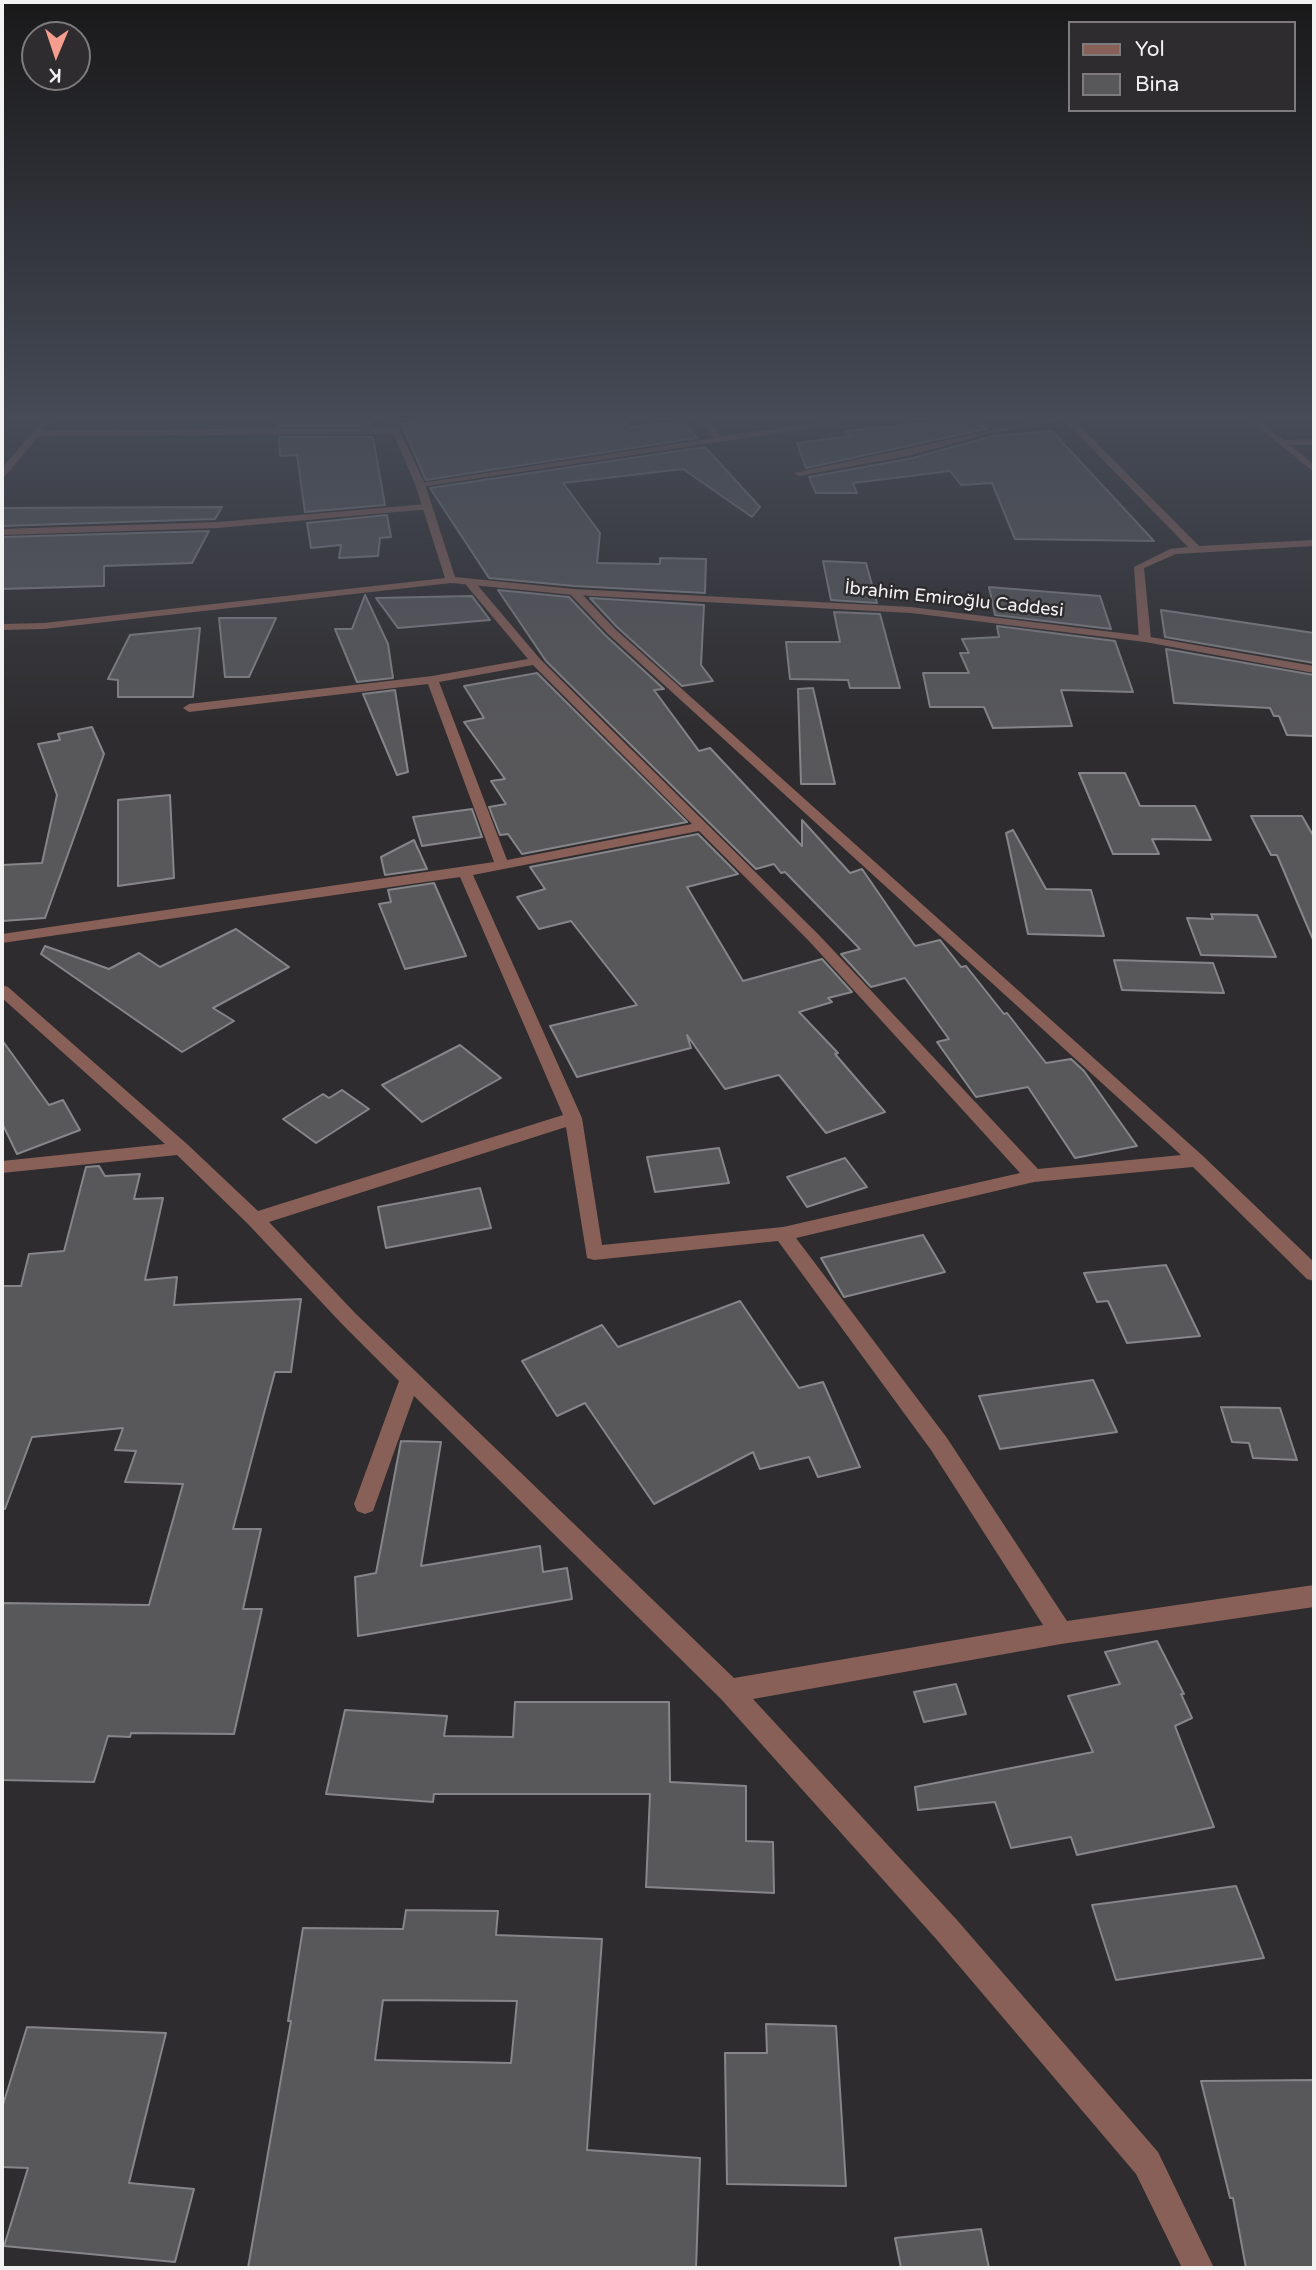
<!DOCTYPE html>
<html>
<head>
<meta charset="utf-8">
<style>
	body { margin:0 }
	#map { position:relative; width:1316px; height:2270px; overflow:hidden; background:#2e2c2e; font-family:"Varela Round",sans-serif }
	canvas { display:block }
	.frame { position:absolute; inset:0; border:4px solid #f3f2f3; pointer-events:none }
	.legend { position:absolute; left:1068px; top:21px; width:228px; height:91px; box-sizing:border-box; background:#2e2c2e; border:2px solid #7d7b7d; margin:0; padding:9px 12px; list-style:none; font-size:21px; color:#f3f2f3 }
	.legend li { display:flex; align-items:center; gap:14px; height:35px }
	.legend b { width:35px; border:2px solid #7d7b7d }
	.north { position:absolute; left:21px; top:21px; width:70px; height:70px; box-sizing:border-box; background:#2e2c2e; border:2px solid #7d7b7d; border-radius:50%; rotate:182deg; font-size:19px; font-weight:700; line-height:28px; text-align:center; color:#f3f2f3 }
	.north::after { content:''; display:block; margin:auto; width:24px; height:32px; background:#f59d8f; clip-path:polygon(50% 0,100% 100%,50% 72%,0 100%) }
</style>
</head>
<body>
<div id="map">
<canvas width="1316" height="2270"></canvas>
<div class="frame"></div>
<ul class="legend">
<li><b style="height:9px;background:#886058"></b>Yol</li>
<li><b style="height:19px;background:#58585b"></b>Bina</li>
</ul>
<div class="north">K</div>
</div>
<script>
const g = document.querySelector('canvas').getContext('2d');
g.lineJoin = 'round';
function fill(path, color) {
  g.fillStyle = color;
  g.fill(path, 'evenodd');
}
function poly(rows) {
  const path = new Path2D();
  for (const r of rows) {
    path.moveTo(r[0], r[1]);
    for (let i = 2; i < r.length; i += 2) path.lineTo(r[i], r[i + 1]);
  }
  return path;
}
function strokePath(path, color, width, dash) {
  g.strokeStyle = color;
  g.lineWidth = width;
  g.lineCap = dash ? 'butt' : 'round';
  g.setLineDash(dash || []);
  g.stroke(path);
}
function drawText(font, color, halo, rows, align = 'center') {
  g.font = font + ' "Varela Round",sans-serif';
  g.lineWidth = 5;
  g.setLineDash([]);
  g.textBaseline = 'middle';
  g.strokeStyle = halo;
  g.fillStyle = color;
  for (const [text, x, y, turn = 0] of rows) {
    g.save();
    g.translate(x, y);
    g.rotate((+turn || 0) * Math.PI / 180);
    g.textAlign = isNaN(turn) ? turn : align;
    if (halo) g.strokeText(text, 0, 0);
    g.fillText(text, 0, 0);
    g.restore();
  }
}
const building = poly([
	[278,418,350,418,350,422,371,422,371,426,279,426,278,418],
	[414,418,623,418,628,427,683,422,697,438,426,480,401,423,414,423,414,418],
	[973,418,986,429,806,468,797,443,852,436,846,431,973,418],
	[1052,431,1154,541,1015,539,992,483,961,485,950,471,853,483,857,493,816,493,809,477,913,458,993,436,1052,431],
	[279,437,373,437,385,505,305,512,297,455,280,456,279,437],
	[705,447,760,507,752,517,683,469,563,483,600,533,597,563,660,564,660,558,706,559,705,593,574,586,489,578,430,488,705,447],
	[222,507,215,519,2,526,2,508,222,507],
	[387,515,391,537,380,538,378,556,339,558,341,545,311,548,307,523,387,515],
	[209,531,192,563,104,566,104,586,2,589,2,537,209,531],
	[823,561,866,563,877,603,831,600,823,561],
	[989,587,1100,596,1111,629,995,615,989,587],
	[498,590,569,597,605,635,664,689,654,690,699,751,710,748,802,846,802,820,850,873,862,869,915,946,940,940,961,967,966,966,1004,1014,1007,1013,1046,1063,1071,1059,1084,1071,1137,1146,1075,1158,1028,1087,976,1097,937,1042,949,1039,905,978,871,987,841,954,860,949,785,872,781,873,774,864,756,869,546,661,498,590],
	[365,595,388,644,393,678,357,682,335,629,352,629,365,595],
	[472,596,490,620,398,628,376,598,472,596],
	[590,598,704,605,701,665,713,681,682,686,617,627,590,598],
	[1161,610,1314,633,1314,663,1165,637,1161,610],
	[834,612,880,614,900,688,850,688,848,680,790,679,786,642,840,642,834,612],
	[219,618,276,618,249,677,225,677,219,618],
	[997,626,1115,641,1133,692,1061,690,1072,726,993,728,984,707,930,707,923,673,969,673,960,653,969,653,962,639,999,637,997,626],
	[200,628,193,697,118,697,118,680,108,679,130,635,200,628],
	[1166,649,1314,675,1314,736,1287,735,1279,716,1274,716,1270,708,1174,703,1166,649],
	[537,673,687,822,522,854,508,834,500,835,489,807,506,804,491,781,505,779,464,722,484,718,464,686,537,673],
	[813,688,835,784,801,784,798,689,813,688],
	[395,690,408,772,397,775,363,694,395,690],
	[92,727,104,754,45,918,2,921,2,865,42,863,57,795,38,744,60,740,58,734,92,727],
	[1079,773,1125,773,1140,806,1195,806,1211,840,1152,839,1159,854,1113,854,1079,773],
	[170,795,174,878,118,886,118,800,170,795],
	[472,809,482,837,422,846,413,817,472,809],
	[1251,816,1302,816,1314,837,1314,942,1277,855,1271,855,1251,816],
	[1013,830,1046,889,1091,890,1104,936,1028,934,1006,833,1013,830],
	[698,834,738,874,687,887,743,981,822,959,852,992,828,998,832,1002,799,1012,838,1053,835,1054,885,1112,826,1133,779,1075,725,1089,687,1035,691,1048,577,1077,550,1026,637,1005,571,921,539,929,517,897,545,889,530,867,698,834],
	[414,840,427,869,385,875,381,857,414,840],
	[434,883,466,956,405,969,379,904,391,902,388,890,434,883],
	[1211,914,1257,915,1276,957,1201,955,1187,918,1213,919,1211,914],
	[236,929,289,967,213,1008,234,1021,182,1052,41,954,45,946,109,969,139,953,160,967,236,929],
	[1114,960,1213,963,1224,993,1122,990,1114,960],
	[2,1040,49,1105,63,1100,80,1130,17,1154,2,1123,2,1040],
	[460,1045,501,1078,422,1122,382,1085,460,1045],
	[342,1090,369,1109,316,1143,283,1119,323,1094,329,1098,342,1090],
	[719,1148,729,1183,655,1192,647,1157,719,1148],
	[845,1158,867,1187,807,1207,787,1177,845,1158],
	[99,1166,105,1176,140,1174,134,1199,163,1198,145,1280,177,1277,174,1305,301,1299,291,1372,275,1372,233,1529,261,1529,243,1609,262,1609,234,1734,131,1733,130,1737,108,1736,94,1782,2,1780,2,1603,149,1605,183,1484,125,1482,136,1451,115,1450,123,1428,32,1437,5,1509,2,1508,2,1286,21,1286,29,1254,64,1251,86,1167,99,1166],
	[480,1188,491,1228,386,1248,378,1207,480,1188],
	[923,1235,945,1272,844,1297,821,1258,923,1235],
	[1166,1265,1200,1336,1127,1343,1108,1301,1097,1302,1084,1273,1166,1265],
	[740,1301,799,1388,823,1382,860,1467,818,1477,809,1457,760,1469,753,1452,654,1504,585,1403,557,1416,522,1361,602,1325,618,1347,740,1301],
	[1093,1380,1117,1432,1000,1449,979,1396,1093,1380],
	[1221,1407,1280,1408,1297,1460,1253,1458,1249,1443,1232,1442,1221,1407],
	[401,1441,441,1442,421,1566,540,1546,543,1572,567,1568,572,1599,358,1636,355,1577,376,1573,401,1441],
	[1157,1641,1184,1694,1181,1694,1192,1718,1175,1726,1214,1827,1077,1855,1071,1837,1011,1848,995,1802,918,1810,915,1787,1093,1752,1068,1696,1120,1684,1105,1652,1157,1641],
	[956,1684,966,1714,924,1722,914,1692,956,1684],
	[515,1702,669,1702,670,1782,746,1786,746,1841,773,1842,774,1893,646,1887,650,1794,434,1794,433,1802,326,1794,345,1710,447,1716,444,1736,513,1737,515,1702],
	[1236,1886,1264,1958,1116,1980,1092,1905,1236,1886],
	[406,1910,498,1911,496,1935,602,1939,587,2150,700,2158,696,2268,248,2268,291,2021,288,2021,303,1928,403,1929,406,1910],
	[383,2000,517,2001,511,2063,375,2060,383,2000],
	[766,2024,836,2026,846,2186,727,2184,725,2053,767,2053,766,2024],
	[27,2027,166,2033,129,2183,194,2189,175,2262,4,2246,28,2168,2,2167,2,2108,27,2027],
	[1314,2080,1314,2268,1246,2268,1233,2198,1230,2198,1201,2081,1314,2080],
	[981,2229,989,2268,901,2268,895,2238,981,2229]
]);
fill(building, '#58585b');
strokePath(building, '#868589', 2);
fill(poly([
	[45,418,53,418,43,430,396,428,400,431,396,434,39,436,5,476,2,477,2,468,45,418],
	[697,418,705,418,722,436,835,421,839,424,420,487,415,484,714,438,697,418],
	[1049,418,1072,418,1199,546,1314,540,1314,546,1176,554,1144,568,1151,639,1145,642,1139,639,1134,567,1170,549,1188,547,1064,420,992,433,912,455,799,476,794,473,1049,418],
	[1247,418,1256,418,1284,440,1314,439,1314,445,1290,445,1314,465,1314,472,1247,418],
	[427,504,432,507,430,509,218,528,2,535,2,529,218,522,427,504],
	[466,581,474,581,540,659,819,935,1038,1169,1181,1155,607,633,570,594,570,590,578,590,615,629,1203,1156,1314,1262,1314,1281,1307,1279,1193,1167,1034,1182,796,1238,947,1438,1067,1621,1314,1585,1314,1607,1061,1644,753,1699,957,1920,1158,2152,1214,2268,1182,2268,1136,2174,937,1940,721,1699,414,1396,373,1511,365,1514,357,1511,354,1504,399,1381,341,1323,248,1224,177,1155,2,1173,2,1161,165,1144,2,998,2,985,8,987,187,1144,258,1211,563,1115,460,877,2,943,2,934,494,862,428,684,189,712,183,708,189,704,432,676,528,659,466,585,466,581],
	[533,665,692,824,507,860,439,682,533,665],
	[699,831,809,941,1020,1173,783,1227,602,1245,582,1118,473,875,699,831],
	[566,1127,587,1258,594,1260,778,1241,931,1450,1043,1625,734,1678,355,1313,269,1222,566,1127]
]), '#886058');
fill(poly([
	[389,418,397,418,400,431,425,484,455,577,574,589,911,607,1145,636,1314,666,1314,673,1145,642,911,613,574,595,451,583,44,629,2,630,2,624,44,623,445,578,415,484,392,431,389,418]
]), '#886058');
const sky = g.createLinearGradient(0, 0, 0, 735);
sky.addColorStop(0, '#191819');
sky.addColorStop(0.57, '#464b57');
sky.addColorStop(1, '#464b5700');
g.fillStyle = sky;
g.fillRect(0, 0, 1316, 735);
drawText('18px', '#f3f2f3', '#2e2c2e', [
	["İbrahim Emiroğlu Caddesi",954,600,6]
]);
</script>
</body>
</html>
